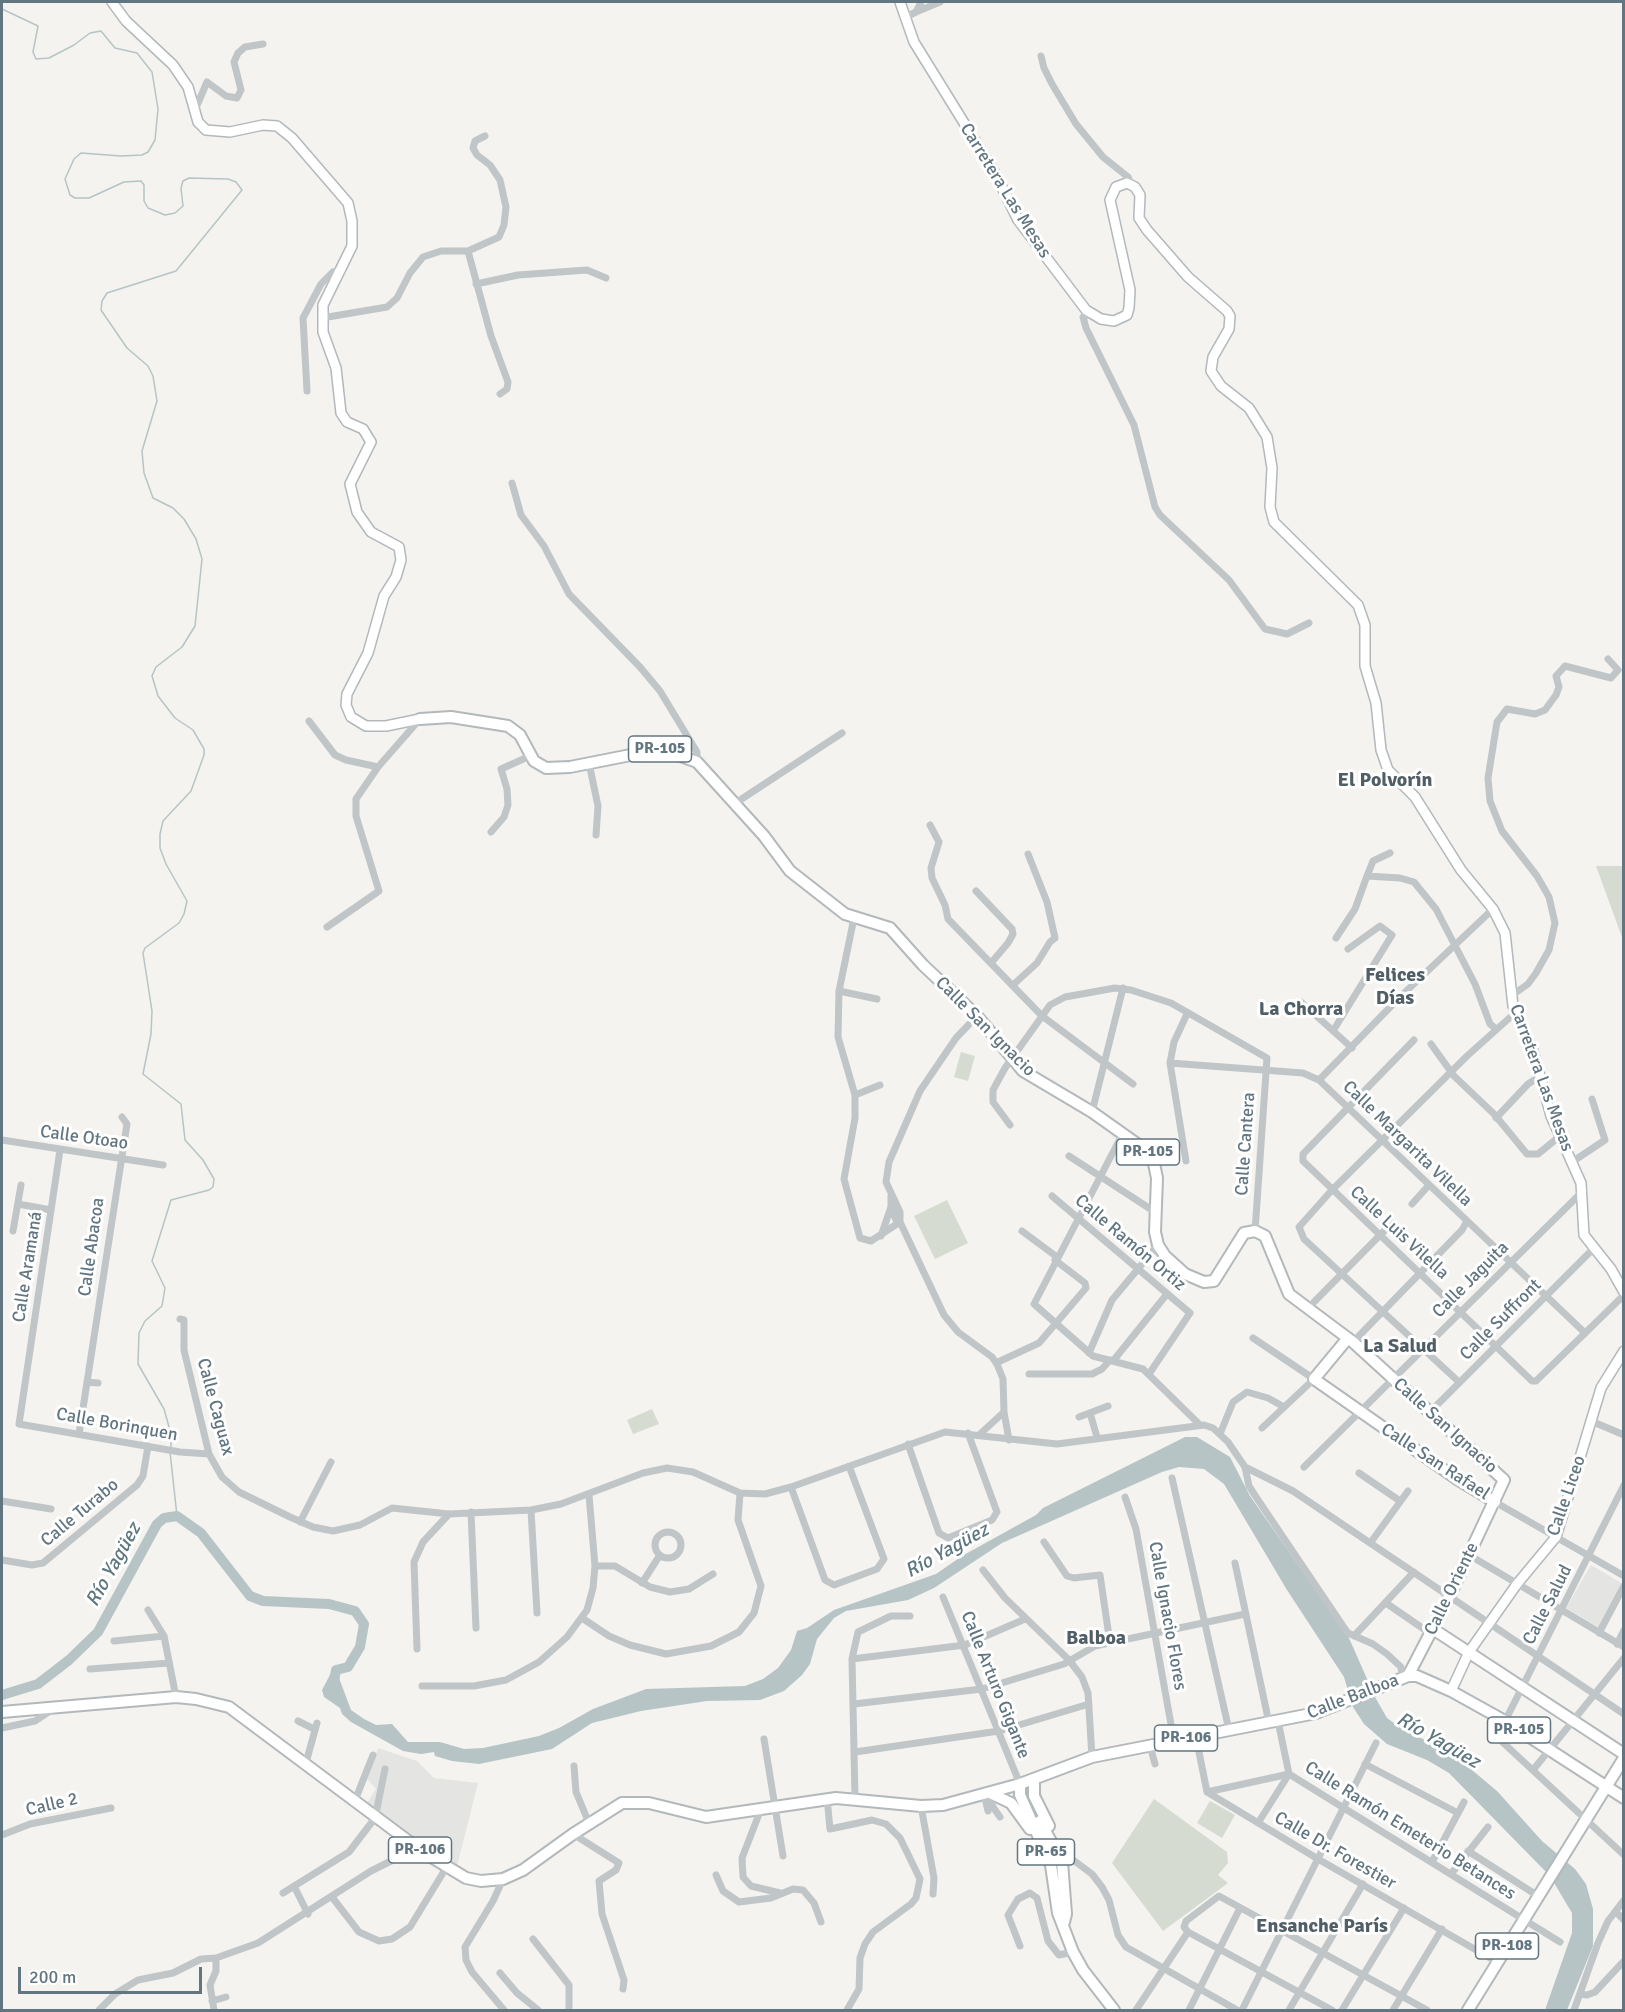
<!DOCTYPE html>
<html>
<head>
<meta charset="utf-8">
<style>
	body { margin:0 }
	#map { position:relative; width:1625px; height:2012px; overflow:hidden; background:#f4f3ef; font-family:Signika,sans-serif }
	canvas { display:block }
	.frame { position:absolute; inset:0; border:3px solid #627681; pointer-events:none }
	.scale { position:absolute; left:18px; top:1967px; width:184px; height:27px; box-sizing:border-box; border:3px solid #627681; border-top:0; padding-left:8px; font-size:18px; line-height:21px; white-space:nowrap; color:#627681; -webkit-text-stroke:4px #fff; paint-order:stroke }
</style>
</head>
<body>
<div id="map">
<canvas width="1625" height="2012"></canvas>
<div class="frame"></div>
<div class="scale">200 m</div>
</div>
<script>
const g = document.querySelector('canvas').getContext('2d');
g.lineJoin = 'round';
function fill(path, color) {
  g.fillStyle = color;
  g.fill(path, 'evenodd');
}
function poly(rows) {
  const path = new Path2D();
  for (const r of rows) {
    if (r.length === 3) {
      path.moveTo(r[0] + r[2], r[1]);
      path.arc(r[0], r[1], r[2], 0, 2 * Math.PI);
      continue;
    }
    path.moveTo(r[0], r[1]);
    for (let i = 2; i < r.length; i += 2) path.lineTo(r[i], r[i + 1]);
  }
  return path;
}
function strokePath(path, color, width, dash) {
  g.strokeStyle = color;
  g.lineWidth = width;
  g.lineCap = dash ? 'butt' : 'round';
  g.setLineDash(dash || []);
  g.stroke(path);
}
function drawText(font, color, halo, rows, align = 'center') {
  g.font = font + ' Signika,sans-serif';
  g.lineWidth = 6;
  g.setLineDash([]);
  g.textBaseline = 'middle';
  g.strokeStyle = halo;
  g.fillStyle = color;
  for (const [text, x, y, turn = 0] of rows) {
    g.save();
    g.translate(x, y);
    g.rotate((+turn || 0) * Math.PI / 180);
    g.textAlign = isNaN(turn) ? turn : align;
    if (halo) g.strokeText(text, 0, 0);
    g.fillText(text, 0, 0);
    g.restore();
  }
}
fill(poly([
	[1591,1565,1623,1584,1600,1628,1566,1608],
	[378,1748,417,1761,434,1778,478,1783,456,1870,365,1806,376,1789,367,1779]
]), '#e4e5e3');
fill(poly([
	[1596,866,1623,866,1623,940],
	[961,1052,975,1056,968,1081,954,1077],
	[947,1200,968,1243,935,1259,914,1216],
	[652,1409,659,1424,633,1434,627,1420],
	[1154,1799,1227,1852,1228,1863,1218,1875,1228,1883,1163,1931,1112,1863],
	[1210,1801,1235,1815,1222,1838,1197,1823]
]), '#d5dbd0');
fill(poly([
	[1185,1437,1197,1437,1230,1457,1250,1496,1349,1638,1375,1697,1387,1718,1405,1731,1448,1750,1497,1791,1542,1841,1575,1869,1586,1884,1593,1909,1593,1946,1567,2010,1545,2010,1572,1933,1572,1913,1550,1876,1449,1773,1427,1760,1387,1744,1364,1724,1353,1707,1344,1677,1287,1590,1224,1484,1204,1469,1179,1467,1162,1472,1002,1543,934,1588,908,1600,846,1611,834,1618,817,1639,810,1664,802,1675,784,1691,760,1700,707,1701,641,1711,592,1723,552,1749,479,1764,452,1761,435,1756,434,1752,421,1754,403,1751,351,1722,342,1714,340,1708,324,1697,322,1690,332,1671,336,1670,351,1710,364,1719,376,1725,392,1724,408,1742,440,1742,464,1749,483,1748,539,1736,559,1728,593,1709,646,1689,745,1686,763,1679,778,1668,791,1650,797,1631,807,1628,834,1610,936,1574,962,1556,1036,1515,1043,1508]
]), '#b6c4c6');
strokePath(poly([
	[2,9,38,26,33,52,36,59,49,58,74,45,90,33,101,31,115,48,137,53,152,72,158,109,155,140,148,152,142,155,121,156,81,153,74,159,65,179,70,195,75,198,89,198,124,182,141,181,144,185,144,201,148,208,165,215,175,213,183,206,181,188,183,181,189,178,228,179,236,182,242,190,176,271,107,293,102,301,101,310,127,348,148,366,153,376,157,401,142,451,144,473,153,498,173,508,184,519,196,539,202,559,195,626,182,647,156,667,152,676,158,696,175,718,193,730,204,749,204,755,191,791,163,821,160,834,160,848,166,864,187,901,184,914,179,923,145,948,143,953,152,1011,151,1034,143,1074,181,1104,185,1140,203,1160,214,1179,213,1187,209,1190,171,1200,152,1261,165,1288,162,1306,145,1321,139,1333,138,1364,164,1409,171,1434,171,1447],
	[170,1452,177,1516]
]), '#b6c4c6', 1.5);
strokePath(poly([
	[2,1695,38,1684,69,1660,98,1632,157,1524,164,1518,177,1516,201,1533,250,1596,263,1601,329,1604,355,1611,364,1624,360,1647,348,1667,336,1670,334,1682]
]), '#b6c4c6', 10);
const secondary = poly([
	[112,2,126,21,173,65,188,87,198,122,206,130,230,132,263,125,277,126,292,138,348,203,352,221,352,246,323,305,323,332,336,368,341,413,347,422,363,429,371,442,350,484,357,512,371,532,399,547,401,560,396,577,384,596,368,653,347,694,346,705,351,717,366,726,386,726,420,719],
	[900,2,914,42,995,173,1018,220,1086,310,1101,319,1114,321,1127,315,1129,308,1130,290,1110,200,1116,187,1127,183,1135,187,1140,195,1139,218,1147,230,1188,277,1227,311,1230,316,1229,329,1213,357,1211,371,1221,386,1249,408,1267,437,1272,468,1270,507,1274,522,1358,605,1365,625,1365,666,1376,703,1381,750,1388,770,1415,797,1461,870,1493,909,1505,933,1513,1006,1533,1051,1551,1116,1581,1183,1584,1235,1611,1269,1624,1292],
	[1451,1691,1469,1652,1517,1584,1556,1537,1601,1388,1624,1351]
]);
const primary = poly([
	[420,719,451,717,508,726,520,735,534,761,546,768,570,767,661,749,697,762,764,836,790,871,845,914,890,928,923,965,977,1016,1023,1071,1092,1112,1147,1151,1153,1159,1157,1178,1155,1232,1158,1245,1165,1256,1185,1274,1204,1282,1214,1281,1244,1233,1255,1231,1265,1236,1289,1294,1353,1342,1504,1480,1450,1595,1408,1676],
	[1348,1338,1314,1379,1457,1479,1495,1502],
	[1433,1629,1624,1754],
	[2,1712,176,1697,196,1699,229,1707,423,1852,466,1878,481,1881,503,1879,523,1870,573,1834,622,1803,649,1803,706,1817,836,1798,921,1806,943,1805,1020,1784,1092,1757,1316,1713,1408,1676,1417,1676,1451,1691,1505,1721,1624,1798],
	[1034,1779,1034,1796,1049,1826],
	[1020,1784,1020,1795,1051,1865,1058,1913,1073,1952,1083,1970,1114,2010],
	[990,1793,1011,1803,1030,1829],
	[1040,1821,1062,1862,1066,1914,1064,1922],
	[1468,2010,1624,1758]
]);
strokePath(secondary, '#b2b8bc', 12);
strokePath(primary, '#b3b8bb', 14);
strokePath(poly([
	[916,12,940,2],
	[904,18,916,12,921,2],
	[1041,56,1044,68,1052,84,1076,124,1103,157,1128,177,1131,184],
	[195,110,207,82,226,96,237,98,241,90,234,62,238,53,245,47,263,44],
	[468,251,491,336,508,382,507,389,500,394],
	[476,284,518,275,587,270,606,278],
	[1090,314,1083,317,1086,328,1134,425,1155,507,1160,515,1229,580,1265,629,1287,634,1309,623],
	[322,318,387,307,397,298,410,273,423,257,441,251,468,251,499,237,504,225,506,207,500,180,490,165,477,155,473,148,475,141,485,136],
	[307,391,303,318,321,284,333,272,342,270],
	[512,483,521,515,544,546,569,594,640,667,660,691,697,752,697,762],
	[309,721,335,755,346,760,378,767],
	[589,763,598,806,596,835],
	[734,804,842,733],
	[930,825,939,842,931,868,932,878,945,905,948,919,1042,1016,1133,1084],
	[491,832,504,817,508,805,507,789,501,769,530,756],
	[1367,876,1373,861,1390,853],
	[976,891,1012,929,1013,934,1008,943,991,963],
	[854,918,839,991,838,1037,855,1095,855,1118,844,1179,860,1238,871,1241,900,1222],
	[327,927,379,891,356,816,356,799,378,767,420,719],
	[1336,938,1355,909,1367,876,1400,878,1414,882,1436,909,1475,984,1490,1024,1495,1028],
	[1013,985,1037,963,1050,942,1055,938,1047,902,1028,854],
	[839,991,877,999],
	[1511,996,1528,984,1536,973,1549,950,1555,923,1549,897,1537,876,1502,831,1490,801,1488,778,1497,722,1507,709,1535,714,1545,710,1556,695,1559,687,1556,676,1565,666,1611,678,1618,670,1608,659],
	[1301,1002,1352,1048],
	[1333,1031,1392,935,1380,926,1348,949],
	[1414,1040,1303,1154,1303,1161,1532,1381,1536,1381,1624,1295],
	[1431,1044,1454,1076,1494,1114,1527,1154,1538,1154,1560,1136],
	[1170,1063,1303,1073,1319,1080,1584,1332],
	[1319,1080,1400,997,1493,909],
	[855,1095,880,1085],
	[1092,1112,1123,988],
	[1496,1118,1528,1084,1539,1077],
	[1010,1125,993,1102,993,1090,1005,1068,1050,1005,1065,997,1115,988,1131,990,1171,1003,1267,1058,1255,1231],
	[1123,1133,1034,1304,1093,1356,1143,1369,1198,1423],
	[2,1140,163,1165],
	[60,1150,19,1424,180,1452,209,1454],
	[1069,1156,1155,1212],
	[1186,1161,1170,1063,1174,1042,1187,1014],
	[1572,1162,1605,1140,1592,1099],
	[891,1196,891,1207,896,1220,900,1222,944,1315,958,1332,992,1357,997,1364,1003,1379,1004,1412,1009,1440],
	[1052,1196,1190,1313,1149,1374],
	[18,1204,51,1210],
	[1412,1204,1429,1185],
	[900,1222,900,1212,886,1182,889,1162,920,1091,956,1038,977,1016],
	[13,1231,21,1185],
	[1022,1231,1057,1257],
	[881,1236,891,1207],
	[1314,1302,1392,1223],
	[180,1319,184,1320,184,1350,209,1454,222,1477,239,1492,290,1517,313,1527,333,1531,360,1525,392,1508,449,1514,531,1510,561,1504,643,1473,667,1468,693,1472,740,1493,765,1494,791,1487,945,1432,1057,1444,1204,1425,1213,1428,1228,1442,1245,1467,1293,1491,1624,1714],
	[1253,1338,1314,1379,1262,1428],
	[1353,1342,1462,1230,1467,1221],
	[1089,1353,1112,1300,1158,1245],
	[1113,1361,1167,1294],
	[996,1363,1039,1343,1086,1288,1085,1283,1055,1260],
	[1029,1374,1092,1374,1102,1369,1110,1360],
	[87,1382,98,1383],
	[1459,1382,1304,1239,1299,1227,1332,1190,1467,1056,1515,1013],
	[1430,1412,1593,1249],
	[1090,1413,1097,1437],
	[1079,1417,1108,1406],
	[1591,1421,1624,1435],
	[79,1434,127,1124,122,1117],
	[1220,1434,1233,1402,1247,1392,1268,1398,1284,1407],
	[979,1435,1004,1412],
	[908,1444,939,1533,948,1538,992,1520,997,1512,968,1433],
	[1245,1467,1249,1486,1256,1497,1343,1626,1348,1633,1373,1644,1387,1654,1401,1667,1402,1677],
	[1304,1467,1583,1191],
	[1359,1473,1400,1501],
	[1172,1478,1229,1730],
	[1624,1485,1497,1737,1624,1855],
	[791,1487,825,1580,834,1585,877,1569,884,1559,849,1466],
	[1125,1497,1136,1529,1174,1741],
	[2,1501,51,1509],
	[1495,1502,1624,1576],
	[531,1510,537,1613],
	[471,1512,476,1628],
	[300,1522,331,1462],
	[668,1545,13],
	[1044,1542,1067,1576,1074,1578,1100,1575,1110,1643],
	[1371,1542,1408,1491],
	[1469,1555,1624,1647],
	[2,1560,32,1565,43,1563,137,1485,143,1476,148,1446],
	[1235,1563,1269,1723],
	[595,1566,615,1566,650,1587,670,1592,689,1589,713,1574],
	[983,1570,1005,1598,1069,1660,1082,1677,1088,1693,1092,1757],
	[642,1583,660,1555],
	[943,1597,1020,1784],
	[1386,1603,1431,1634],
	[148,1610,164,1636,176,1697],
	[582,1618,609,1636,630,1645,666,1654,711,1646,739,1632,754,1613,761,1586,738,1520,740,1493],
	[1599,1633,1624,1586],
	[1354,1636,1414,1572],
	[114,1641,164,1636],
	[1617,1644,1624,1630],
	[417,1649,414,1562,423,1542,449,1514],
	[852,1659,965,1645,1025,1619],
	[90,1669,169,1663],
	[422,1686,474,1686,506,1680,539,1662,567,1637,587,1610,593,1588,595,1566,589,1495],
	[854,1704,982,1689,1064,1664,1095,1646,1245,1614],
	[298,1721,314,1729],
	[1278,1721,1289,1774,1560,1942],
	[2,1728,35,1721,53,1709],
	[1196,1737,1207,1792,1318,1859,1497,1962],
	[764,1739,783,1856],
	[1150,1746,1155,1764],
	[855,1752,999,1731,1089,1704],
	[1365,1764,1458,1813],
	[305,1766,317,1723],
	[574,1766,576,1792,589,1823],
	[1533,1770,1624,1658],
	[1207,1792,1289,1774],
	[988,1793,993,1807,1000,1817],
	[984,1794,988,1811],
	[827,1798,830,1829,872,1820,886,1824,900,1838,920,1879,916,1898,911,1904,873,1932,865,1944,860,1958,859,1989,847,2010],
	[855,1798,852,1659,858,1632,891,1616,910,1616],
	[354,1803,373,1755],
	[921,1806,934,1878,933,1894],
	[761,1809,742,1858,743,1877,751,1886,780,1893],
	[1258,1823,1289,1774],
	[573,1834,619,1863,616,1870,599,1881,602,1914,624,1980,623,1989],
	[2,1835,30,1824,111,1808],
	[1057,1848,1092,1874,1102,1887,1109,1900,1118,1935,1126,1947,1237,2010],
	[1468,1851,1538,1896],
	[1432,1862,1464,1802],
	[1451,1874,1488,1827],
	[716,1875,723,1891,739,1902,771,1898,793,1889,803,1890,814,1903,821,1922],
	[503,1879,493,1901,465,1947,466,1960,472,1972,504,2010],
	[294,1886,308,1914],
	[283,1893,349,1852,375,1818,385,1769],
	[332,1897,359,1932,379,1941,392,1939,410,1927,446,1868],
	[1616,1912,1624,1920],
	[1188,1932,1184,1927,1186,1921,1219,1896,1427,2010],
	[1188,1932,1332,2010],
	[533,1939,569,1985,569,2010],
	[1020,1946,1008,1915,1018,1899,1030,1893,1037,1898,1048,1941,1059,1955,1073,1952],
	[500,1973,517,1993,538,2010],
	[1580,1994,1587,1995,1595,1992,1624,1961],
	[212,2001,226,1997],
	[99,2010,115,1994,138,1980,173,1973,201,1959,216,1958,258,1943,371,1871,397,1858,423,1852],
	[214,2010,210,1985,216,1971,216,1958],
	[1136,2010,1188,1932],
	[1189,2010,1240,1908],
	[1242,2010,1376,1743],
	[1289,2010,1363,1884],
	[1342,2010,1404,1908],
	[1393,2010,1442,1929],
	[1574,2010,1598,1943,1608,1921,1624,1900]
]), '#c0c5c7', 7);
strokePath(secondary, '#fff', 9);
strokePath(primary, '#fff', 10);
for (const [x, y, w] of [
	[660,749,63],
	[1148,1152,63],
	[1519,1730,63],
	[1186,1738,63],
	[420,1850,63],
	[1046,1852,57],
	[1507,1946,63]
]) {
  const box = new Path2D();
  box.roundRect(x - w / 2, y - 13, w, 26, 4.5);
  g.fillStyle = '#fff';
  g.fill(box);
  strokePath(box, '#627681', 1.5);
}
drawText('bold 16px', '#627681', null, [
	["PR-105",660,749],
	["PR-105",1148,1152],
	["PR-105",1519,1730],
	["PR-106",1186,1738],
	["PR-106",420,1850],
	["PR-65",1046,1852],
	["PR-108",1507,1946]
]);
drawText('18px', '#627681', '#fff', [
	["Carretera Las Mesas",1005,191,58],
	["Calle San Ignacio",985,1027,45],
	["Carretera Las Mesas",1541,1078,70],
	["Calle Otoao",84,1138,8],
	["Calle Cantera",1246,1144,-86],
	["Calle Margarita Vilella",1407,1144,44],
	["Calle Luis Vilella",1399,1233,43],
	["Calle Ramón Ortiz",1130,1243,40],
	["Calle Abacoa",92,1247,-82],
	["Calle Aramaná",28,1267,-81],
	["Calle Jaguita",1471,1280,-45],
	["Calle Suffront",1501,1320,-45],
	["Calle Caguax",215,1407,75],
	["Calle Borinquen",117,1425,10],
	["Calle San Ignacio",1445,1426,42],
	["Calle San Rafael",1435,1462,33],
	["Calle Liceo",1567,1496,-71],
	["Calle Turabo",80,1513,-40],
	["Calle Oriente",1452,1589,-64],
	["Calle Salud",1548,1605,-63],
	["Calle Ignacio Flores",1167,1616,80],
	["Calle Arturo Gigante",995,1685,68],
	["Calle Balboa",1353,1697,-21],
	["Calle 2",52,1805,-13],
	["Calle Ramón Emeterio Betances",1410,1831,32],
	["Calle Dr. Forestier",1335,1851,30]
]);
drawText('bold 20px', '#505e66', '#fff', [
	["El Polvorín",1385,781],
	["Felices",1395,976],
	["Días",1395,999],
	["La Chorra",1301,1010],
	["La Salud",1400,1347],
	["Balboa",1096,1639],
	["Ensanche París",1322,1927]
]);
drawText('italic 20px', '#5e787f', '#fff', [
	["Río Yagüez",947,1551,-29],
	["Río Yagüez",114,1565,-61],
	["Río Yagüez",1438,1741,30]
]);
</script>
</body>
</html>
